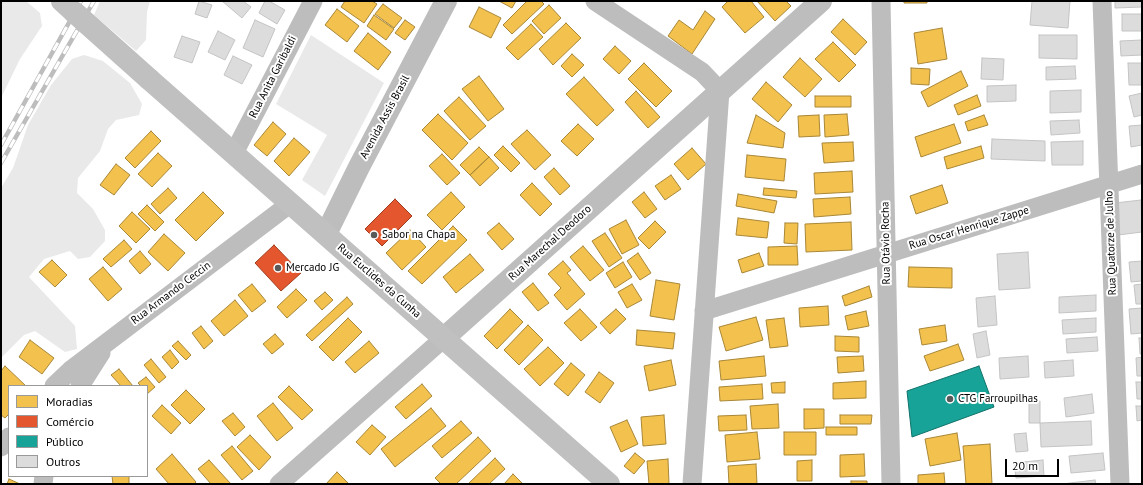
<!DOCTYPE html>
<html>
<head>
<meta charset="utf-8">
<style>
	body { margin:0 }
	#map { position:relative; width:1143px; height:485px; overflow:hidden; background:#fff; font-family:"PT Sans",sans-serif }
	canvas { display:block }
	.frame { position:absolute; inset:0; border:2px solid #000; pointer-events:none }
	.legend { position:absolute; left:8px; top:385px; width:140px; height:92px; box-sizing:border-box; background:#fff; border:1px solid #999; margin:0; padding:5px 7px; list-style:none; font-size:12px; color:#000 }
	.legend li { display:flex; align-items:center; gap:8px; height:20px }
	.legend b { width:20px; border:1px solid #999 }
	.scale { position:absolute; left:1005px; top:459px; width:54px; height:18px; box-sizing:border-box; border:2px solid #000; border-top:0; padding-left:5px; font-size:12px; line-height:14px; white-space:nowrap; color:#000; -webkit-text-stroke:3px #fff; paint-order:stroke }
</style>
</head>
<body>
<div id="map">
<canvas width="1143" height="485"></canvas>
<div class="frame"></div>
<ul class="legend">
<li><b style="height:11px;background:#f2c14e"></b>Moradias</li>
<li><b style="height:11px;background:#e4572e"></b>Comércio</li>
<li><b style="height:11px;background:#17a398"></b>Público</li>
<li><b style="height:11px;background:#dcdcdc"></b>Outros</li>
</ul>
<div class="scale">20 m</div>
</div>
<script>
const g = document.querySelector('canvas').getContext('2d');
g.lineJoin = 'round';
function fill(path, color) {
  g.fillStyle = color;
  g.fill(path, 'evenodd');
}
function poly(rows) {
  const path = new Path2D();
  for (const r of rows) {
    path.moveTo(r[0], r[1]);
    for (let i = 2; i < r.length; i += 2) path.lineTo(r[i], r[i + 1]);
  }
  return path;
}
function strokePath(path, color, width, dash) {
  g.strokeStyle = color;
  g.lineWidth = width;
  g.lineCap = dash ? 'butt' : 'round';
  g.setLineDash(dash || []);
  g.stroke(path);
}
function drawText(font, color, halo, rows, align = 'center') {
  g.font = font + ' "PT Sans",sans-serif';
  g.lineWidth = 4;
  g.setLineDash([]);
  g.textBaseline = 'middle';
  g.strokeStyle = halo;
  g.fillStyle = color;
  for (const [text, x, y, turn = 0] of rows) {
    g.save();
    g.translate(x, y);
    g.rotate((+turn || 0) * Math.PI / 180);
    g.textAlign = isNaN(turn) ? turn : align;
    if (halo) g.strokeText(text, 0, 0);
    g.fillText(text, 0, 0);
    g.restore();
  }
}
fill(poly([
	[1,1,26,1,40,13,42,26,20,59,1,98],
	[100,1,150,1,147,12,146,40,136,51,94,15],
	[311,35,384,83,325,196,302,180,327,135,276,104],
	[84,55,103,61,130,83,142,104,139,115,116,120,108,129,100,151,78,178,77,193,93,209,105,230,105,241,90,257,78,259,70,251,44,259,29,277,75,326,77,349,65,352,35,331,24,335,1,358,1,188,13,168,28,125,51,85,72,59]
]), '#e9e9e9');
const homes = poly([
	[345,1,372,1,377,4,364,23,341,7,345,1],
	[499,1,516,1,512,8,499,1],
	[527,1,541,1,544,4,512,34,503,25,527,1],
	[728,1,751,1,764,17,745,33,722,7,728,1],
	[757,1,786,1,791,6,775,21,757,1],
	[904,1,927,1,927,3,904,3,904,1],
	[383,4,402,18,394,28,375,14,383,4],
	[549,5,561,18,544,34,532,21,549,5],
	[479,7,501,18,491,38,469,27,479,7],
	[337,9,359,26,347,42,325,25,337,9],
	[705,11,715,19,692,54,668,36,679,20,693,30,705,11],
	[374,15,394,29,386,40,367,26,374,15],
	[843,19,867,42,855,55,831,32,843,19],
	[405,20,415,27,405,40,395,33,405,20],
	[566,23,581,38,553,65,539,49,566,23],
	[531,24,543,37,518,60,506,48,531,24],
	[942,28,947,59,918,64,914,33,942,28],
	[368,33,391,52,378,70,354,51,368,33],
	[833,42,856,65,839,82,815,59,833,42],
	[615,46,631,61,619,74,603,59,615,46],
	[572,54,584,65,572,77,561,66,572,54],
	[800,58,822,79,805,97,783,77,800,58],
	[644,63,672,91,656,107,628,79,644,63],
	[911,68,930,69,929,85,911,84,911,68],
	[961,71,968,86,928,107,921,92,961,71],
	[479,76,504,109,488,121,462,89,479,76],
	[584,77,614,110,597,126,566,94,584,77],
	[766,82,792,105,778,122,752,99,766,82],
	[636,91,660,117,648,128,625,102,636,91],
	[977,95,981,106,958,115,954,105,977,95],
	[815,96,851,96,851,107,815,107,815,96],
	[459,97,486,126,470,140,444,111,459,97],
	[438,114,468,143,452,160,422,130,438,114],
	[847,114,849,135,825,137,824,115,847,114],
	[756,115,785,133,783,148,747,143,756,115],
	[819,115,820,136,799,137,798,116,819,115],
	[984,115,988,125,968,131,965,122,984,115],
	[273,122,286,134,267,156,254,145,273,122],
	[578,124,594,139,577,156,561,141,578,124],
	[954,124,961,143,921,157,915,137,954,124],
	[527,130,551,155,535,170,511,144,527,130],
	[151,131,161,141,135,168,125,158,151,131],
	[294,138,310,152,289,176,274,161,294,138],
	[853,142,854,161,824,163,822,143,853,142],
	[503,146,520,163,511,172,494,155,503,146],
	[981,146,984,158,947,169,944,157,981,146],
	[479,147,489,157,470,175,460,165,479,147],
	[692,148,706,164,688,180,674,164,692,148],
	[158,153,172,166,152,187,138,174,158,153],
	[442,154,460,173,447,185,429,166,442,154],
	[747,155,786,159,784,181,745,177,747,155],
	[489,157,499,168,480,186,470,175,489,157],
	[116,164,130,175,114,195,100,185,116,164],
	[554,168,570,186,560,195,544,177,554,168],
	[852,171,853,192,815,194,814,173,852,171],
	[671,175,681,189,665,200,655,186,671,175],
	[532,183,552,204,540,216,520,195,532,183],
	[942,185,948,203,916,214,910,196,942,185],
	[168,188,177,198,160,214,151,204,168,188],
	[764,188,797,191,796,198,763,195,764,188],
	[203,192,224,213,196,241,175,220,203,192],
	[451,192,465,207,442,230,427,215,451,192],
	[644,192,657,209,645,218,632,202,644,192],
	[738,194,777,201,774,213,736,206,738,194],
	[850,197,851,214,814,217,813,199,850,197],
	[147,205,164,222,155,231,138,214,147,205],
	[132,212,150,229,136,243,119,226,132,212],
	[738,218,769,222,767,238,736,235,738,218],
	[626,220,639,245,622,254,609,229,626,220],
	[655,221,666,232,649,249,638,238,655,221],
	[851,222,852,250,806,252,805,224,851,222],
	[499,223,514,239,502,250,487,233,499,223],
	[785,223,798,223,797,244,784,243,785,223],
	[453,226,467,240,422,284,408,271,453,226],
	[410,230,426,247,402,270,386,253,410,230],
	[605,233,622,258,609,267,592,241,605,233],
	[164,234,185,253,168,271,148,252,164,234],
	[124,240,132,249,111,267,103,259,124,240],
	[583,246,604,270,590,281,570,257,583,246],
	[797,246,798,265,768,265,768,247,797,246],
	[140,251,151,264,140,274,129,261,140,251],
	[638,253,651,273,640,280,627,261,638,253],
	[759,253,764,266,742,273,738,260,759,253],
	[470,254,484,270,456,293,443,277,470,254],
	[52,260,67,275,55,287,39,272,52,260],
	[563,261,571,270,567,273,585,294,567,310,554,295,561,288,548,274,563,261],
	[623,262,632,277,615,288,606,273,623,262],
	[103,267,122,289,108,301,89,279,103,267],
	[909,267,952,268,952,288,908,287,909,267],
	[656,280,680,284,674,320,650,316,656,280],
	[533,283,549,303,538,311,522,292,533,283],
	[252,284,266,301,252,312,238,295,252,284],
	[632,284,642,300,627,308,618,292,632,284],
	[869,286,872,297,845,306,842,296,869,286],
	[296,289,307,300,287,318,277,307,296,289],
	[325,292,333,300,322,310,314,301,325,292],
	[347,297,353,304,312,341,306,335,347,297],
	[235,300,248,316,224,336,211,321,235,300],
	[828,306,829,325,800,327,799,308,828,306],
	[510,309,523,322,497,349,484,336,510,309],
	[580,309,597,327,581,341,564,323,580,309],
	[616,309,626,319,610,334,600,323,616,309],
	[866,311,869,326,848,330,845,316,866,311],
	[756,317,763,340,726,351,719,327,756,317],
	[348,318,362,332,333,361,319,347,348,318],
	[784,318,788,346,770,348,766,320,784,318],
	[528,325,543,340,519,365,504,350,528,325],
	[945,325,947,341,922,345,919,329,945,325],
	[201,326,213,341,204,349,192,333,201,326],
	[637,330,675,333,673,349,636,345,637,330],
	[275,334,284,344,272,354,263,344,275,334],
	[835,336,859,337,859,352,835,351,835,336],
	[30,340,54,358,42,374,19,357,30,340],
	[178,341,191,355,186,360,172,346,178,341],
	[369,341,379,353,355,373,345,362,369,341],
	[958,344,964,360,930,371,924,356,958,344],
	[548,347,564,363,540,386,524,369,548,347],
	[170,350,179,362,172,369,162,357,170,350],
	[764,356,766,376,721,380,719,361,764,356],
	[863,356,864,371,838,373,837,357,863,356],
	[151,359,166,377,159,383,144,365,151,359],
	[671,360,676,385,649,391,644,366,671,360],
	[571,363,585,375,568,396,554,384,571,363],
	[5,366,26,386,9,386,9,414,5,418,1,415,1,371,5,366],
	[119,369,133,386,121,386,111,375,119,369],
	[599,372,614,383,600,403,585,392,599,372],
	[146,377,155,387,147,394,147,386,141,386,138,383,146,377],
	[866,381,866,398,833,399,833,383,866,381],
	[785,382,785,393,772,393,771,383,785,382],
	[422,384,432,396,406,419,395,407,422,384],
	[762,384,763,399,720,401,719,387,762,384],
	[289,386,313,410,302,420,278,397,289,386],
	[186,390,205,409,190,424,171,405,186,390],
	[273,403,293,428,277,441,257,416,273,403],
	[778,404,779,428,752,429,750,406,778,404],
	[162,405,181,423,171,434,152,416,162,405],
	[431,408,446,426,395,467,381,449,431,408],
	[804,409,824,409,824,428,804,429,804,409],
	[233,413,245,427,235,436,222,421,233,413],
	[664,415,666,444,643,446,641,417,664,415],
	[746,415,747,430,719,431,718,416,746,415],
	[840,415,872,415,871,424,840,424,840,415],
	[627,420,638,444,621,452,610,427,627,420],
	[461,421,472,433,442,458,432,446,461,421],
	[372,425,386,437,370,455,356,442,372,425],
	[826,427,857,427,857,435,826,435,826,427],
	[757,432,760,459,727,462,725,435,757,432],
	[784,432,816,432,816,455,784,455,784,432],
	[957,433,961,460,930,466,925,439,957,433],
	[250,435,271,457,259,470,237,447,250,435],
	[478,437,491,451,456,484,441,484,435,478,478,437],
	[990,444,992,484,966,484,963,446,990,444],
	[232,446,253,471,242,480,221,455,232,446],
	[635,453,645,461,634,474,624,466,635,453],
	[172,454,196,482,194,484,169,484,156,469,172,454],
	[864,454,865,476,840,477,840,455,864,454],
	[495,458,505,469,489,484,468,484,495,458],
	[668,459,669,484,649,484,647,461,668,459],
	[209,460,231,484,211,484,198,469,209,460],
	[812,460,812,481,797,481,797,461,812,460],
	[756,464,757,484,729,484,728,466,756,464],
	[337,472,349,484,326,484,337,472],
	[944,473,945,484,918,484,918,475,944,473],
	[513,474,523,484,504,484,513,474],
	[112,476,129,476,129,484,113,484,112,476],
	[9,479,20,484,7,484,9,479],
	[851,481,867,481,867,484,851,484,851,481]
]);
fill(homes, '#f2c14e');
strokePath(homes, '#a98737', 1);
const shops = poly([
	[395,199,412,216,382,246,365,229,395,199],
	[274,245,301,273,281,291,255,263,274,245]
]);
fill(shops, '#e4572e');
strokePath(shops, '#a03d20', 1);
const public = poly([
	[979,366,994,407,912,437,907,391,979,366]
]);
fill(public, '#17a398');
strokePath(public, '#10726a', 1);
const building = poly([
	[199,1,212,5,207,18,195,14,199,1],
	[222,1,243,1,251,7,242,18,222,1],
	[265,1,269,1,285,10,277,24,259,13,265,1],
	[1032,1,1070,1,1068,28,1030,25,1032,1],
	[1115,1,1142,1,1142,7,1115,8,1115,1],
	[1122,14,1142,14,1142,31,1122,31,1122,14],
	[255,20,275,29,263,57,243,48,255,20],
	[218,31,235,40,225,60,208,52,218,31],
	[1039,35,1077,35,1077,59,1039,58,1039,35],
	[182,36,200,42,192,63,174,57,182,36],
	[1142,40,1142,55,1121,56,1120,41,1142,40],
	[233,56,252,65,242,84,224,75,233,56],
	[982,58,1004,59,1003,80,981,79,982,58],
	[1128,63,1142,63,1142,85,1129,85,1128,63],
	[1075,66,1076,79,1046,80,1046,67,1075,66],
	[1016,85,1016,101,987,102,987,86,1016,85],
	[1081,90,1081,112,1050,113,1050,91,1081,90],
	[1142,93,1142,115,1134,117,1129,96,1142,93],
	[1079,120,1080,133,1051,135,1050,121,1079,120],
	[1142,125,1142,145,1131,147,1129,126,1142,125],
	[992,139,1045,141,1045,161,991,159,992,139],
	[1083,141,1083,165,1052,165,1051,142,1083,141],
	[1141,200,1142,232,1118,235,1115,203,1141,200],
	[1028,252,1030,288,999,290,997,254,1028,252],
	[1142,261,1142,281,1131,282,1129,262,1142,261],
	[1142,284,1142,304,1136,304,1134,285,1142,284],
	[1096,295,1096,311,1059,313,1059,297,1096,295],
	[995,296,997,325,978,327,976,298,995,296],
	[1142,308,1142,333,1131,334,1129,309,1142,308],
	[1096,318,1096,332,1063,334,1062,320,1096,318],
	[986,331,990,355,977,358,973,334,986,331],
	[1097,337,1098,351,1067,353,1066,339,1097,337],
	[1139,338,1142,338,1142,354,1140,354,1139,338],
	[1028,356,1029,377,1000,379,999,358,1028,356],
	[1142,357,1142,376,1137,376,1136,358,1142,357],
	[1073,360,1074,376,1045,378,1044,362,1073,360],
	[1136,382,1142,382,1142,399,1137,399,1136,382],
	[1092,394,1094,413,1066,417,1064,398,1092,394],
	[1029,401,1040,401,1040,423,1029,423,1029,401],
	[1136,406,1142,406,1142,420,1137,421,1136,406],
	[1091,421,1092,445,1041,447,1040,423,1091,421],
	[1026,433,1028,451,1016,452,1014,434,1026,433],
	[1103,453,1105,470,1071,473,1069,456,1103,453],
	[1043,460,1044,476,1016,478,1014,463,1043,460],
	[1095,480,1096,484,1062,484,1095,480]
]);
fill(building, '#dcdcdc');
strokePath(building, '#c4c4c4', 1);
strokePath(poly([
	[595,1,702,72,720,91,692,484],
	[881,1,891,484],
	[1102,1,1120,484],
	[234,153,313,1],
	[704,311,1142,174],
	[54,386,72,369,291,203],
	[80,386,101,353],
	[1,447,9,437],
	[43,484,44,476],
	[279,484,444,338]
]), '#bdbdbd', 19);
strokePath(poly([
	[326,234,359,167,446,1],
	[444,338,821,1]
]), '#bdbdbd', 22);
strokePath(poly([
	[62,1,74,12],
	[149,79,609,484]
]), '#c0c0c0', 22);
const rail = poly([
	[1,145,81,1],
	[1,163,94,1]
]);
strokePath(rail, '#bdbdbd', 4.5);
strokePath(rail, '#fff', 3, [9]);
strokePath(poly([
	[74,12,149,79]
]), '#c0c0c0', 22);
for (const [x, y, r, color] of [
	[374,235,4,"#595959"],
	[278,268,4,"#595959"],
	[950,399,4,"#595959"]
]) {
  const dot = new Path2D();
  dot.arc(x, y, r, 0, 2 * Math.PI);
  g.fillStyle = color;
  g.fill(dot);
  strokePath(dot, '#fff', 1.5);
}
drawText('11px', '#000', '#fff', [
	["Rua Anita Garibaldi",273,77,-63],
	["Avenida Assis Brasil",385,117,-62],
	["Rua Oscar Henrique Zappe",969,228,-17],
	["Rua Marechal Deodoro",550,243,-42],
	["Rua Otávio Rocha",886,243,-91],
	["Rua Quatorze de Julho",1111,243,-92],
	["Rua Euclides da Cunha",379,281,41],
	["Rua Armando Ceccin",171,293,-37]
]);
drawText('11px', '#000', '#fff', [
	["Sabor na Chapa",382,235],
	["Mercado JG",286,268],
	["CTG Farroupilhas",958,399]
], 'left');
</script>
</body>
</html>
